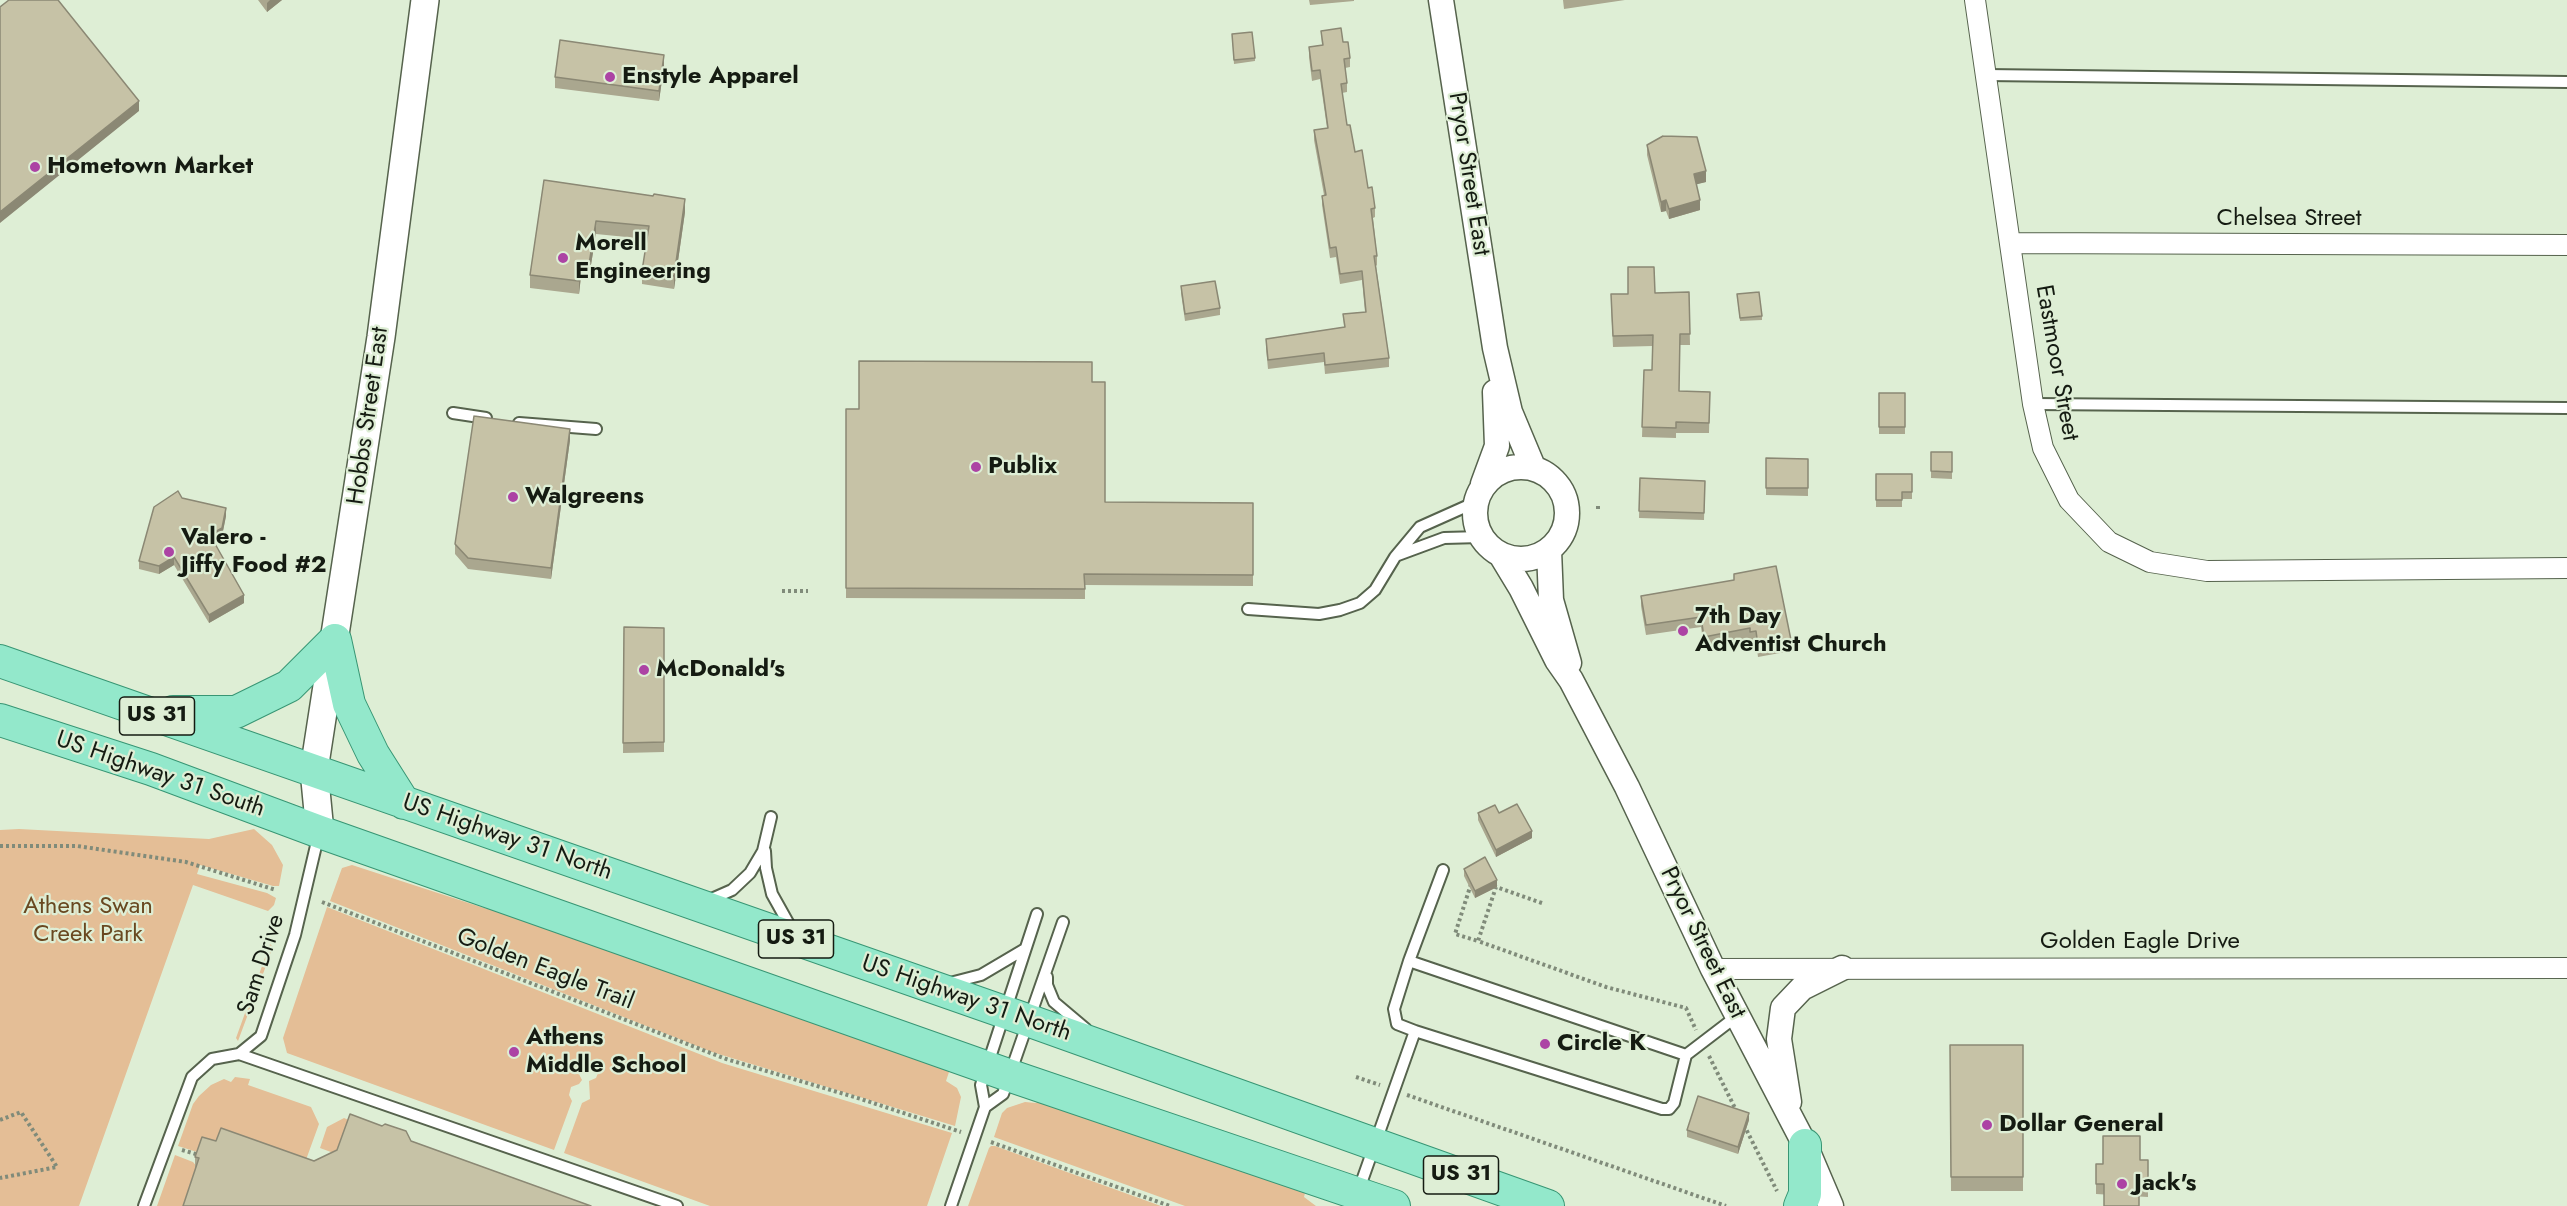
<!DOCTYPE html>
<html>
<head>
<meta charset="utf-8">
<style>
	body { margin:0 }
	canvas { display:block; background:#deeed5 }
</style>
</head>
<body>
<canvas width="2567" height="1206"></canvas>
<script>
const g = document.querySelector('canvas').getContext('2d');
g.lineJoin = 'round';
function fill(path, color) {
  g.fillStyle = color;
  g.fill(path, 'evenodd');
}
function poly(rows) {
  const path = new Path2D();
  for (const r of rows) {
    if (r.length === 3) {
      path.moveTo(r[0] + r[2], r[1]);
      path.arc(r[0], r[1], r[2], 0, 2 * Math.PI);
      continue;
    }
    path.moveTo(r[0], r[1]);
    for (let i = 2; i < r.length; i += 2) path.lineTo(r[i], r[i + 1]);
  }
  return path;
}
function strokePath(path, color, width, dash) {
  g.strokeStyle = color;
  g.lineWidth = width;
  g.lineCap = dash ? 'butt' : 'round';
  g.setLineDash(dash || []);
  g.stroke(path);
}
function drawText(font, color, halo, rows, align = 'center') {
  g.font = font + ' Jost,sans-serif';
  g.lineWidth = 4.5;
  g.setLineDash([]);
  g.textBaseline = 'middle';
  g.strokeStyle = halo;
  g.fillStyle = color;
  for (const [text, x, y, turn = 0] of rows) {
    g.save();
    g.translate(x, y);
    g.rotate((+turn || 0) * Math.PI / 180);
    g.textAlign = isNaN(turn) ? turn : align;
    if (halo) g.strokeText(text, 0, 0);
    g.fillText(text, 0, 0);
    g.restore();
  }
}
fill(poly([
	[19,829,209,839,254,829,272,845,283,865,279,886,273,886,200,865,197,874,267,893,276,898,274,905,268,911,193,885,79,1206,0,1206,0,830],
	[352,865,484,908,527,917,952,1063,946,1081,957,1088,961,1097,955,1126,712,1052,330,901,342,868],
	[327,907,722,1063,952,1133,927,1206,710,1206,564,1153,582,1103,590,1099,589,1081,596,1078,598,1073,591,1063,581,1068,579,1074,582,1080,579,1084,571,1087,569,1095,572,1101,554,1150,287,1053,283,1038],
	[270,944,273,947,238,1041,236,1038],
	[235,1077,250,1079,248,1085,311,1107,319,1124,303,1168,200,1153,178,1146,193,1104,199,1096,211,1085,224,1079,231,1082],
	[1043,1097,1306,1189,1304,1197,1316,1206,1185,1206,994,1137,1002,1113,1007,1108,1025,1102,1036,1103],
	[344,1118,351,1121,339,1155,320,1148,327,1127],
	[991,1146,995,1146,1161,1206,968,1206,989,1148],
	[175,1155,193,1162,199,1169,186,1206,157,1206]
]), '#e4be96');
const service = poly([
	[1986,75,2567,82],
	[2033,404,2567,408],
	[453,413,486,418],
	[519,423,596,429],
	[1398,555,1444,538,1481,537],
	[1248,609,1319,614,1340,610,1360,603,1375,590,1395,557,1420,527,1476,502],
	[765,851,766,868,772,894,791,928],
	[707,901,732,890,750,873,763,851,771,817],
	[1409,961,1443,870],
	[1047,977,1047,985,1054,1002,1086,1029],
	[950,983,981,975,1025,949],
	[1415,1031,1397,1024,1394,1009,1409,961,1686,1055],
	[239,1054,677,1206],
	[985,1107,1003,1094,1063,922],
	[1358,1192,1415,1031,1662,1109,1669,1109,1674,1103,1686,1055,1737,1016],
	[144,1206,192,1077,212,1059,239,1054,261,1036,295,935,319,833],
	[951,1206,985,1107,981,1085,1037,914]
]);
const minor = poly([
	[1975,0,2033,404,2043,448,2069,500,2109,542,2150,562,2207,571,2567,568],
	[2010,243,2567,245],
	[1713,969,2567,968]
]);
const tertiary = poly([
	[1441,0,1495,348,1510,412,1533,467],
	[1521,513,46],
	[1483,484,1497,446,1495,392],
	[1549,550,1551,600,1569,663],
	[1501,555,1521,588,1557,660,1571,680,1627,787,1713,969,1805,1145,1831,1206],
	[1789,1102,1779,1039,1783,1008,1802,988,1842,968]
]);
const secondary = poly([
	[320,832,314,770,381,337,425,0]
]);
const primary = poly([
	[335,640,349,704,373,754,404,803],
	[0,661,1030,1021,1548,1206],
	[173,712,236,712,289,686,335,640],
	[0,720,151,769,320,832,1011,1076,1394,1206],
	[1800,1206,1805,1194,1805,1145]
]);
strokePath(service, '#56634d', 14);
strokePath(minor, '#56634d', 22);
strokePath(tertiary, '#56634d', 27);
strokePath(secondary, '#56634d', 30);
strokePath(primary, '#389674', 34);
strokePath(poly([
	[1598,506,1598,511],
	[782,591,808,591],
	[0,846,77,846,186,862,276,890],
	[1471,884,1455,934,1478,941],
	[322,902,726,1059,861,1099,961,1132],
	[1542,903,1496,887,1478,941,1606,987,1686,1008,1696,1030],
	[1709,1056,1736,1110],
	[1356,1077,1380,1085],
	[1407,1095,1726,1206],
	[0,1120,21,1112,57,1167,0,1178],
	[1744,1125,1777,1191],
	[991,1142,1170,1206],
	[182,1150,199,1155]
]), '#808b7a', 4, [3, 3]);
strokePath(service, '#fff', 10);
strokePath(minor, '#fff', 20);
strokePath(tertiary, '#fff', 24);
strokePath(secondary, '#fff', 27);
strokePath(primary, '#93e8cb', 32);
fill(poly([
	[258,0,282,0,267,12],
	[1309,0,1354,0,1354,1,1310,5],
	[1563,0,1625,0,1564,9],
	[1321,31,1343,42,1350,58,1350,67,1345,68,1347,83,1347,92,1342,93,1347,125,1355,152,1375,208,1375,217,1373,218,1377,256,1377,265,1376,266,1389,358,1389,367,1325,374,1324,362,1268,369,1266,348,1266,339,1344,327,1343,314,1365,312,1362,280,1340,284,1336,257,1330,258,1322,205,1322,196,1324,195,1314,140,1314,130,1327,128,1320,79,1312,81,1309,57,1309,47,1322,45],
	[1232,34,1255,58,1255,61,1234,64],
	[664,66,659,101,555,88,555,77],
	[1647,145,1706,182,1696,184,1700,210,1669,219,1666,211,1661,212,1647,155],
	[544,180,653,196,685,212,674,289,642,284,642,271,647,239,596,234,589,277,581,276,579,294,530,288,530,275],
	[1181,286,1220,308,1220,315,1185,321,1181,293],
	[1689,292,1690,345,1680,345,1679,391,1710,392,1709,433,1676,433,1676,438,1642,437,1644,370,1652,370,1653,346,1613,347,1611,305,1655,293],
	[1737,294,1762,316,1762,320,1740,321],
	[1092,382,1105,502,1253,503,1253,586,1085,585,1085,599,846,598,846,409,859,409],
	[1879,393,1905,393,1905,434,1879,434],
	[570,440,551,579,468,569,455,554,455,544],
	[1931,452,1952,452,1952,479,1931,478],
	[1766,458,1808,459,1808,496,1766,495],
	[1876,474,1912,474,1912,499,1902,499,1902,507,1876,507],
	[1640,478,1705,481,1704,520,1639,518],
	[182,498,226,516,222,536,214,541,244,603,209,623,174,565,159,574,139,569,139,561],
	[1734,580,1791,640,1791,651,1758,657,1756,642,1750,642,1750,639,1704,647,1701,627,1646,635,1641,606,1641,596],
	[624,627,664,628,664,752,623,753],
	[1478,813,1499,813,1532,838,1496,857,1478,820],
	[1464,869,1497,887,1475,898,1464,876],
	[1950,1045,2023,1045,2023,1191,1951,1191],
	[1749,1120,1738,1154,1687,1137,1687,1130],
	[216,1141,314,1161,411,1141,591,1206,195,1168,195,1157],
	[2140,1160,2148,1160,2148,1197,2096,1194,2096,1164,2103,1164]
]), '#aaa78f');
fill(poly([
	[270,0,282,0,267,12,267,3],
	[664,55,664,66,659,101,659,91],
	[139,101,139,111,0,223,0,212],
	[1706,171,1706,182,1694,185,1694,174],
	[685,199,685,212,674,289,674,276],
	[1666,200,1666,211,1661,212,1661,202],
	[1700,200,1700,210,1669,219,1669,209],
	[596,221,596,234,589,277,589,264],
	[581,263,581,276,579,294,579,281],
	[570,429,570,440,551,579,551,568],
	[226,508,226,516,222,536,210,543,210,535],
	[174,557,174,565,159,574,159,566],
	[244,595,244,603,209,623,209,615],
	[1532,831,1532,838,1496,857,1496,850],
	[1497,880,1497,887,1475,898,1475,891],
	[1749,1113,1749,1120,1738,1154,1738,1147]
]), '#8b8874');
const building = poly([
	[9,0,58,0,139,101,0,212,0,7,9,0],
	[1341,28,1343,42,1348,42,1350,58,1344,59,1347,83,1341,84,1347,125,1350,125,1355,152,1362,150,1368,188,1372,187,1375,208,1371,209,1377,256,1374,256,1389,358,1325,365,1324,353,1268,360,1266,339,1345,327,1343,314,1366,312,1362,271,1340,274,1336,247,1330,248,1322,196,1326,195,1314,130,1328,128,1320,70,1312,71,1309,47,1323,45,1321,31,1341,28],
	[1252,32,1255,58,1234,60,1232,34,1252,32],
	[560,40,664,55,659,91,555,77,560,40],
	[1663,136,1697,137,1706,171,1694,174,1700,200,1669,209,1666,200,1661,202,1647,145,1663,136],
	[544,180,653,196,654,194,685,199,674,276,642,271,649,226,596,221,589,264,581,263,579,281,530,275,544,180],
	[1628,267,1654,267,1655,293,1689,292,1690,334,1680,334,1679,391,1710,392,1709,423,1676,422,1676,428,1642,427,1644,370,1652,370,1653,335,1613,336,1611,294,1628,294,1628,267],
	[1215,281,1220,308,1185,314,1181,286,1215,281],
	[1759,292,1762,316,1740,318,1737,294,1759,292],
	[859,361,1092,362,1092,382,1105,382,1105,502,1253,503,1253,575,1084,574,1085,589,846,588,846,409,859,409,859,361],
	[1879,393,1905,393,1905,427,1879,427,1879,393],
	[474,416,570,429,551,568,468,558,455,544,474,416],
	[1931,452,1952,452,1952,472,1931,471,1931,452],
	[1766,458,1808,459,1808,488,1766,488,1766,458],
	[1876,474,1912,474,1912,492,1902,492,1902,500,1876,500,1876,474],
	[1640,478,1705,481,1704,513,1639,511,1640,478],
	[178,491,182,498,226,508,222,528,210,535,244,595,209,615,174,557,159,566,139,561,154,507,178,491],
	[1776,566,1791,640,1758,646,1756,631,1750,632,1750,628,1704,637,1701,617,1646,625,1641,596,1734,580,1734,574,1776,566],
	[624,627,664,628,664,742,623,743,624,627],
	[1517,804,1532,831,1496,850,1478,813,1495,805,1499,813,1517,804],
	[1485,857,1497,880,1475,891,1464,869,1485,857],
	[1950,1045,2023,1045,2023,1177,1951,1177,1950,1045],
	[1698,1096,1749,1113,1738,1147,1687,1130,1698,1096],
	[350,1114,382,1126,385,1124,406,1131,411,1141,591,1206,183,1206,199,1158,195,1157,202,1137,216,1141,221,1128,314,1161,337,1150,350,1114],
	[2103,1136,2140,1136,2140,1160,2148,1160,2148,1186,2139,1187,2139,1206,2104,1206,2104,1184,2096,1184,2096,1164,2103,1164,2103,1136]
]);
fill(building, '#c6c2a6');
strokePath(building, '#8b8874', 1.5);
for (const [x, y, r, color] of [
	[610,77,6,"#ac43a4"],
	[35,167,6,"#ac43a4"],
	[563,258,6,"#ac43a4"],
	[976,467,6,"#ac43a4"],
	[513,497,6,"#ac43a4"],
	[169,552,6,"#ac43a4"],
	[1683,631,6,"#ac43a4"],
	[644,670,6,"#ac43a4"],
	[1545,1044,6,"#ac43a4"],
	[514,1052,6,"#ac43a4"],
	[1987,1125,6,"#ac43a4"],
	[2122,1184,6,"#ac43a4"]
]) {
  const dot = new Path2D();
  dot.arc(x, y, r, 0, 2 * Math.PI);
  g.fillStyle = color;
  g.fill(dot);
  strokePath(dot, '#deeed5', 2);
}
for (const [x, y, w] of [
	[157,716,75],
	[796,939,75],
	[1461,1175,75]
]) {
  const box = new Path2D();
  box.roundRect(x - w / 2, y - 19, w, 38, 4.5);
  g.fillStyle = '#deeed5';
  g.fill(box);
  strokePath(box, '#151b12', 1.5);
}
drawText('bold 22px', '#151b12', null, [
	["US 31",157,716],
	["US 31",796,939],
	["US 31",1461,1175]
]);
drawText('bold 24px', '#151b12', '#deeed5', [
	["Enstyle Apparel",622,77],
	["Hometown Market",47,167],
	["Morell",575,244],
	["Engineering",575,272],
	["Publix",988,467],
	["Walgreens",525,497],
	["Valero -",181,538],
	["Jiffy Food #2",181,566],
	["7th Day",1695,617],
	["Adventist Church",1695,645],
	["McDonald's",656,670],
	["Athens",526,1038],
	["Middle School",526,1066],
	["Circle K",1557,1044],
	["Dollar General",1999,1125],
	["Jack's",2134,1184]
], 'left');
drawText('24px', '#151b12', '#deeed5', [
	["Pryor Street East",1468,174,81],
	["Chelsea Street",2289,219],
	["Eastmoor Street",2056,363,80],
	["Hobbs Street East",369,416,-82],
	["US Highway 31 South",160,775,19],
	["US Highway 31 North",507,838,19],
	["Golden Eagle Drive",2140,942],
	["Pryor Street East",1702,943,64],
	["Sam Drive",262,965,-72],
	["Golden Eagle Trail",545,970,21],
	["US Highway 31 North",966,999,19]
]);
drawText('24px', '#694820', '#deeed5', [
	["Athens Swan",88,907],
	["Creek Park",88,935]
]);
</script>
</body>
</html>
